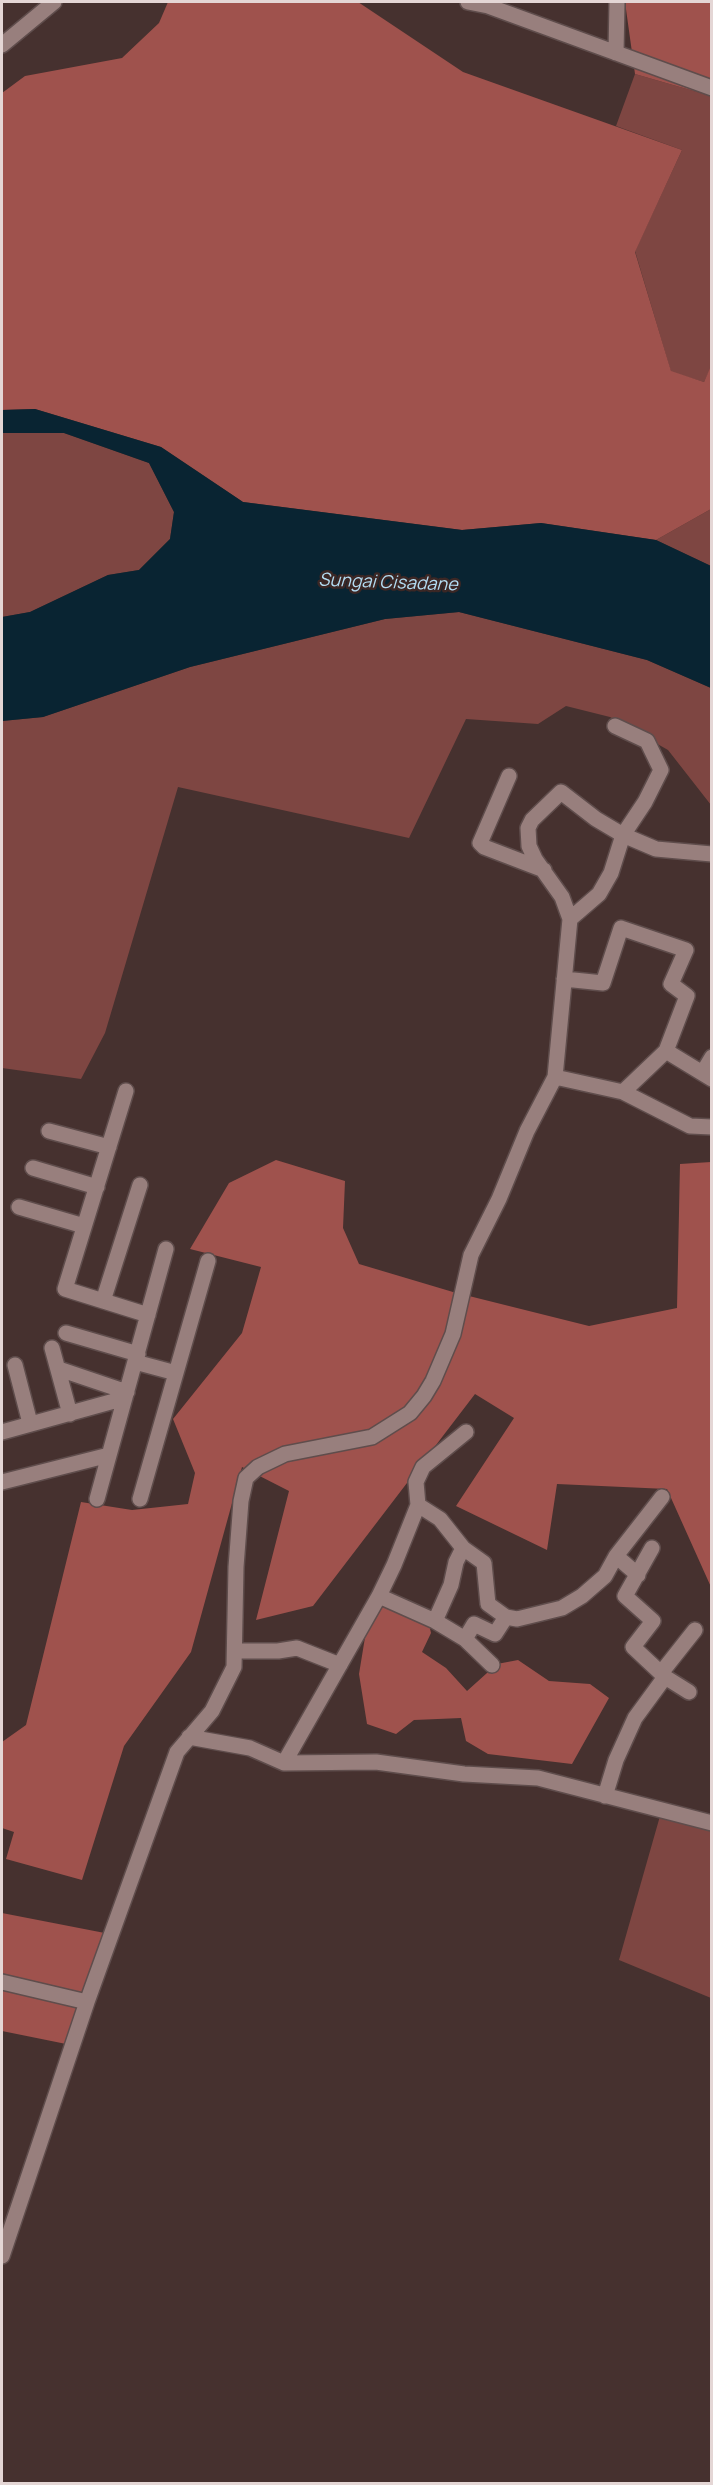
<!DOCTYPE html>
<html>
<head>
<meta charset="utf-8">
<style>
	body { margin:0 }
	#map { position:relative; width:713px; height:2485px; overflow:hidden; background:#46312f; font-family:Manrope,sans-serif }
	canvas { display:block }
	.frame { position:absolute; inset:0; border:3px solid #e4d6d5; pointer-events:none }
</style>
</head>
<body>
<div id="map">
<canvas width="713" height="2485"></canvas>
<div class="frame"></div>
</div>
<script>
const g = document.querySelector('canvas').getContext('2d');
g.lineJoin = 'round';
function fill(path, color) {
  g.fillStyle = color;
  g.fill(path, 'evenodd');
}
function poly(rows) {
  const path = new Path2D();
  for (const r of rows) {
    path.moveTo(r[0], r[1]);
    for (let i = 2; i < r.length; i += 2) path.lineTo(r[i], r[i + 1]);
  }
  return path;
}
function strokePath(path, color, width, dash) {
  g.strokeStyle = color;
  g.lineWidth = width;
  g.lineCap = dash ? 'butt' : 'round';
  g.setLineDash(dash || []);
  g.stroke(path);
}
function drawText(font, color, halo, rows, align = 'center') {
  g.font = font + ' Manrope,sans-serif';
  g.lineWidth = 5;
  g.setLineDash([]);
  g.textBaseline = 'middle';
  g.strokeStyle = halo;
  g.fillStyle = color;
  for (const [text, x, y, turn = 0] of rows) {
    g.save();
    g.translate(x, y);
    g.rotate((+turn || 0) * Math.PI / 180);
    g.textAlign = isNaN(turn) ? turn : align;
    if (halo) g.strokeText(text, 0, 0);
    g.fillText(text, 0, 0);
    g.restore();
  }
}
fill(poly([
	[635,74,711,96,712,366,704,382,671,372,635,251,682,150,616,126],
	[2,433,64,433,149,463,174,512,170,539,139,570,108,575,30,612,2,617],
	[711,509,711,566,656,540],
	[459,612,647,660,711,688,711,805,668,750,610,717,566,706,538,724,466,719,409,838,178,787,105,1033,81,1079,2,1068,2,721,43,717,190,667,385,619],
	[662,1809,711,1825,711,1998,619,1960]
]), '#7e4642');
fill(poly([
	[168,2,358,2,463,72,682,150,635,252,671,371,704,382,711,366,711,509,656,540,541,523,462,530,243,502,161,447,35,409,2,410,2,93,25,76,122,58,159,23],
	[625,2,711,2,711,96,635,74],
	[276,1160,345,1181,343,1228,359,1264,453,1292,589,1326,677,1308,680,1164,711,1162,711,1587,667,1489,557,1484,547,1550,456,1506,514,1418,475,1394,313,1606,256,1620,289,1491,242,1467,191,1652,124,1746,82,1880,6,1859,14,1832,2,1828,2,1742,26,1725,81,1502,132,1510,188,1504,195,1473,173,1419,242,1333,261,1267,190,1249,229,1183],
	[393,1600,427,1615,431,1633,422,1652,446,1668,467,1691,497,1664,518,1660,549,1681,590,1684,609,1698,572,1764,488,1754,466,1741,461,1718,414,1720,396,1734,367,1724,359,1674,369,1613],
	[2,1913,115,1935,76,2046,2,2031]
]), '#9f524d');
fill(poly([
	[35,409,161,447,243,502,462,530,541,523,656,540,711,566,711,688,647,660,459,612,385,619,190,667,43,717,2,721,2,617,30,612,108,575,139,570,170,539,174,512,149,463,64,433,2,433,2,410]
]), '#092432');
const minor = poly([
	[468,2,488,6,712,88],
	[2,45,54,2],
	[616,53,617,2],
	[509,776,480,843,484,847,544,870],
	[570,919,599,894,611,873,623,835,645,802,661,770,647,741,615,726],
	[564,979,603,983,621,928,686,950,671,984,687,996,666,1051,623,1092],
	[666,1051,712,1079],
	[703,1072,712,1057],
	[555,1077,623,1092,690,1126,712,1127],
	[126,1091,65,1289,148,1315],
	[49,1131,109,1147],
	[33,1168,97,1187],
	[19,1207,84,1226],
	[103,1301,140,1185],
	[66,1333,138,1354],
	[52,1348,70,1414],
	[135,1362,176,1373],
	[15,1365,30,1423],
	[59,1369,127,1392],
	[2,1432,125,1398],
	[2,1482,109,1455],
	[97,1499,166,1249],
	[140,1499,208,1261],
	[418,1505,440,1519,463,1548,484,1563,488,1604,506,1617,517,1619,562,1608,582,1596,605,1576,616,1556],
	[652,1548,625,1596,653,1621,633,1647,665,1677,689,1692],
	[638,1575,616,1556,662,1497],
	[379,1596,435,1621,465,1639,492,1665],
	[435,1621,451,1585,456,1562,463,1548],
	[465,1639,474,1624,495,1634,506,1617],
	[236,1651,278,1651,297,1648,340,1665],
	[661,1673,695,1630],
	[189,1737,250,1748,284,1763,376,1762,464,1774,538,1778,712,1823],
	[284,1763,379,1596,394,1565,418,1505,416,1482,423,1467,466,1432],
	[605,1796,616,1760,635,1718,665,1677],
	[2,1982,87,2002],
	[2,2256,87,2002,177,1752,212,1711,234,1667,236,1567,241,1501,246,1478,258,1467,285,1454,372,1437,410,1413,424,1396,433,1381,453,1334,471,1255,499,1199,527,1131,555,1077,570,919,562,897,535,859,529,846,528,828,532,820,561,792,596,819,623,835,656,849,712,854]
]);
strokePath(minor, '#5f4d4c', 18);
strokePath(minor, '#987f7d', 15);
drawText('italic 18px', '#b3dcf2', '#3b2725', [
	["Sungai Cisadane",388,583,2]
]);
</script>
</body>
</html>
